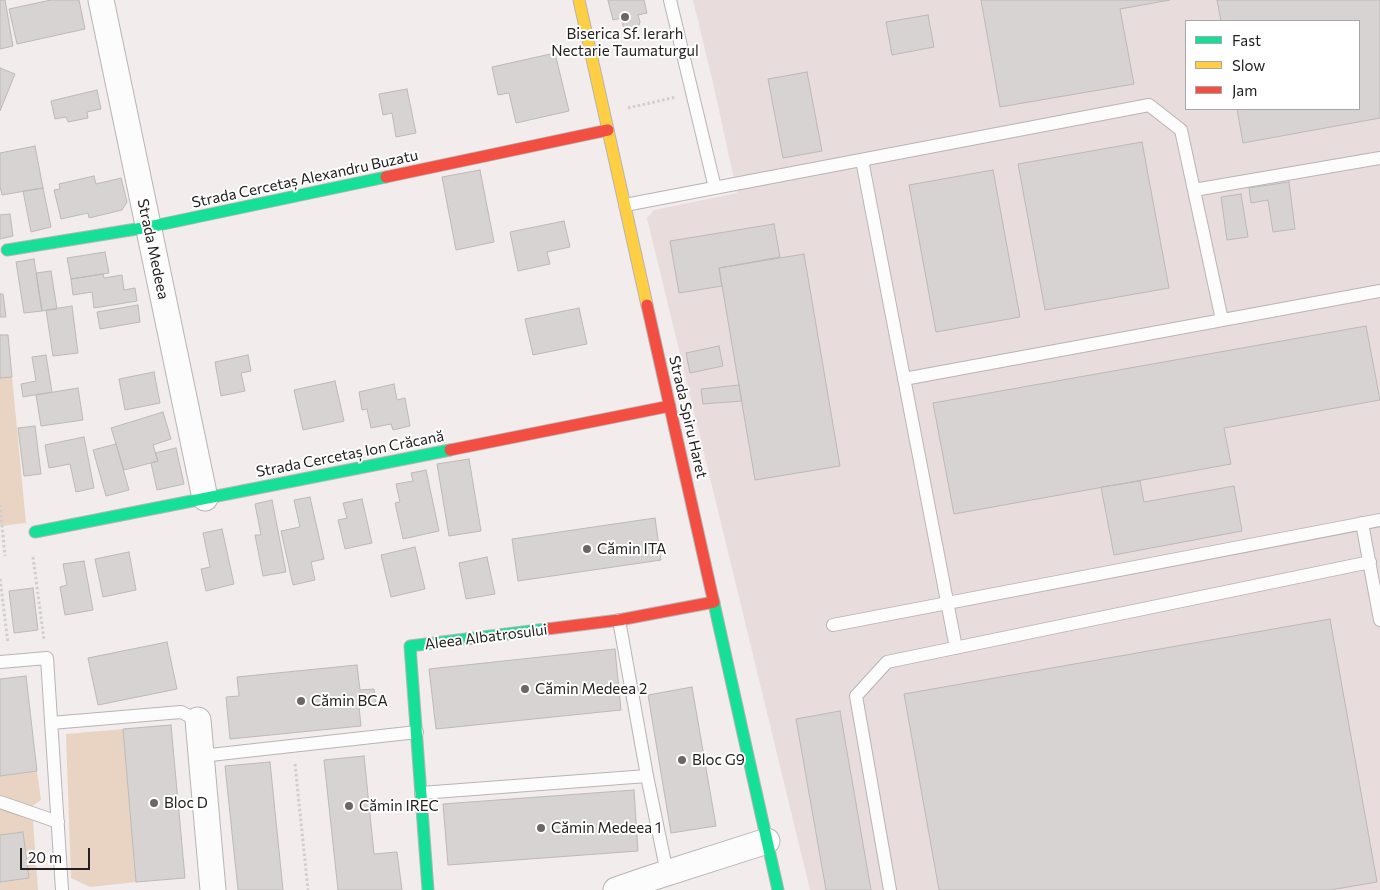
<!DOCTYPE html>
<html>
<head>
<meta charset="utf-8">
<style>
	body { margin:0 }
	#map { position:relative; width:1380px; height:890px; overflow:hidden; background:#f2ecec; font-family:Commissioner,sans-serif }
	canvas { display:block }
	.legend { position:absolute; left:1185px; top:20px; width:175px; height:90px; box-sizing:border-box; background:#fff; border:1px solid #a7a6a6; margin:0; padding:6px 9px; list-style:none; font-size:15px; color:#242020 }
	.legend li { display:flex; align-items:center; gap:10px; height:25px }
	.legend b { width:25px; border:1px solid #a7a6a6 }
	.scale { position:absolute; left:20px; top:848px; width:70px; height:22px; box-sizing:border-box; border:2px solid #242020; border-top:0; padding-left:6px; font-size:15px; line-height:18px; white-space:nowrap; color:#242020; -webkit-text-stroke:4px #fff; paint-order:stroke }
</style>
</head>
<body>
<div id="map">
<canvas width="1380" height="890"></canvas>
<ul class="legend">
<li><b style="height:6px;background:#16e098"></b>Fast</li>
<li><b style="height:6px;background:#ffcf43"></b>Slow</li>
<li><b style="height:6px;background:#f24e42"></b>Jam</li>
</ul>
<div class="scale">20 m</div>
</div>
<script>
const g = document.querySelector('canvas').getContext('2d');
g.lineJoin = 'round';
function fill(path, color) {
  g.fillStyle = color;
  g.fill(path, 'evenodd');
}
function poly(rows) {
  const path = new Path2D();
  for (const r of rows) {
    path.moveTo(r[0], r[1]);
    for (let i = 2; i < r.length; i += 2) path.lineTo(r[i], r[i + 1]);
  }
  return path;
}
function strokePath(path, color, width, dash) {
  g.strokeStyle = color;
  g.lineWidth = width;
  g.lineCap = dash ? 'butt' : 'round';
  g.setLineDash(dash || []);
  g.stroke(path);
}
function drawText(font, color, halo, rows, align = 'center') {
  g.font = font + ' Commissioner,sans-serif';
  g.lineWidth = 4;
  g.setLineDash([]);
  g.textBaseline = 'middle';
  g.strokeStyle = halo;
  g.fillStyle = color;
  for (const [text, x, y, turn = 0] of rows) {
    g.save();
    g.translate(x, y);
    g.rotate((+turn || 0) * Math.PI / 180);
    g.textAlign = isNaN(turn) ? turn : align;
    if (halo) g.strokeText(text, 0, 0);
    g.fillText(text, 0, 0);
    g.restore();
  }
}
fill(poly([
	[693,0,1380,0,1380,890,810,890,647,218,654,210,737,193,713,83],
	[1186,21,1359,21,1359,109,1186,109]
]), '#e9dcdc');
fill(poly([
	[12,377,26,523,0,526,0,378],
	[123,729,136,882,90,887,71,878,66,734],
	[37,771,41,800,31,807,0,795,0,776],
	[0,809,33,821,38,890,0,890,0,882,29,878,23,832,0,835]
]), '#e9d4c3');
const building = poly([
	[0,0,5,0,13,46,0,49,0,0],
	[51,0,79,0,85,29,17,44,9,9,51,0],
	[608,0,644,0,647,13,638,15,640,22,638,28,634,31,627,30,623,26,622,18,613,20,608,0],
	[981,0,1170,0,1120,9,1134,84,1000,107,981,0],
	[1217,0,1380,0,1380,118,1243,143,1237,109,1359,109,1359,21,1221,21,1217,0],
	[928,15,934,47,892,55,886,22,928,15],
	[555,53,569,111,516,123,509,93,498,95,492,67,555,53],
	[0,68,15,74,0,111,0,68],
	[807,72,822,151,783,158,768,79,807,72],
	[407,89,416,133,396,137,392,113,383,115,379,94,407,89],
	[97,90,101,109,87,112,88,118,68,122,66,117,55,119,51,101,97,90],
	[1142,142,1169,288,1045,310,1018,164,1142,142],
	[35,146,43,188,2,195,0,186,0,153,35,146],
	[480,170,494,242,456,250,442,177,480,170],
	[993,170,1020,317,936,332,909,185,993,170],
	[94,176,96,184,121,178,127,202,122,210,89,218,88,213,61,219,54,190,60,189,59,184,94,176],
	[1289,182,1295,229,1273,232,1268,200,1251,203,1249,188,1289,182],
	[43,188,51,227,31,232,23,191,43,188],
	[1241,194,1248,237,1227,240,1221,197,1241,194],
	[10,214,13,236,0,239,0,215,10,214],
	[564,221,570,247,547,252,550,264,518,271,510,232,564,221],
	[774,224,780,257,719,268,722,286,679,293,670,241,774,224],
	[105,252,109,273,71,279,67,258,105,252],
	[804,254,840,466,755,480,719,268,804,254],
	[34,259,42,311,24,313,16,262,34,259],
	[51,271,57,309,42,311,36,273,51,271],
	[103,274,104,278,122,275,124,290,135,288,137,301,94,308,92,292,73,295,71,279,103,274],
	[0,294,3,294,6,317,0,317,0,294],
	[138,305,140,322,100,329,97,312,138,305],
	[72,306,78,353,53,356,46,310,72,306],
	[579,308,587,344,533,355,525,319,579,308],
	[1366,326,1380,400,1224,428,1231,464,954,514,933,403,1366,326],
	[0,335,8,335,12,377,0,378,0,335],
	[719,346,723,366,690,373,686,353,719,346],
	[46,355,52,392,23,397,21,384,36,381,32,357,46,355],
	[248,355,251,371,241,373,245,391,221,396,215,362,248,355],
	[154,372,160,403,125,410,119,379,154,372],
	[335,381,344,421,303,430,294,390,335,381],
	[394,384,397,400,405,398,410,426,393,430,391,424,371,428,367,409,362,410,359,392,394,384],
	[739,385,742,401,703,404,701,389,739,385],
	[78,388,83,420,41,426,36,395,78,388],
	[163,412,171,439,153,445,158,461,124,470,111,428,163,412],
	[35,426,41,474,24,476,18,428,35,426],
	[84,437,94,488,76,492,70,464,49,468,45,445,84,437],
	[116,444,129,490,106,496,93,450,116,444],
	[176,448,184,484,157,490,151,463,158,461,155,453,176,448],
	[469,459,481,531,449,536,437,464,469,459],
	[426,470,439,531,403,539,395,503,400,502,396,484,413,481,411,473,426,470],
	[1140,481,1144,502,1234,486,1242,531,1114,555,1101,487,1140,481],
	[310,497,324,559,311,562,315,580,293,585,281,531,300,527,294,500,310,497],
	[362,499,372,543,345,549,338,520,347,518,343,503,362,499],
	[272,500,286,572,263,576,255,535,261,535,255,504,272,500],
	[655,518,661,560,518,581,512,539,655,518],
	[222,529,234,584,206,591,201,569,210,567,203,533,222,529],
	[415,547,425,589,391,597,381,555,415,547],
	[129,552,136,590,103,597,95,559,129,552],
	[487,557,495,594,466,599,459,563,487,557],
	[84,561,93,610,65,615,60,587,67,585,63,564,84,561],
	[33,588,38,630,14,633,9,591,33,588],
	[1330,619,1377,882,1330,890,939,890,904,694,1330,619],
	[167,642,177,689,98,705,88,658,167,642],
	[615,649,621,710,436,729,429,669,615,649],
	[357,665,360,690,374,689,376,705,359,707,361,726,230,739,226,697,239,696,237,677,357,665],
	[26,676,37,771,0,776,0,679,26,676],
	[692,687,716,826,671,833,648,695,692,687],
	[840,711,871,890,826,890,796,719,840,711],
	[171,725,185,878,136,882,123,729,171,725],
	[364,756,374,854,397,852,402,890,338,890,324,760,364,756],
	[270,762,283,890,238,890,225,766,270,762],
	[634,790,638,851,448,865,443,804,634,790],
	[23,832,29,878,0,882,0,835,23,832]
]);
fill(building, '#d7d3d2');
strokePath(building, '#bdb9b8', 1);
const lane = poly([
	[670,0,715,188],
	[862,160,956,648],
	[1194,190,1380,158],
	[625,205,1149,105,1181,130,1222,320],
	[904,379,1380,291],
	[1362,523,1380,620],
	[619,620,647,776,667,873],
	[833,625,1380,520],
	[0,662,47,658,62,890],
	[51,723,181,712,198,720],
	[201,756,417,732],
	[421,793,647,776],
	[0,802,58,822],
	[890,890,856,696,887,662,1370,562]
]);
const street = poly([
	[101,0,205,498],
	[198,720,213,890],
	[616,890,648,879,767,841]
]);
const fast = poly([
	[7,250,149,227,386,177],
	[35,532,450,450],
	[713,599,778,890],
	[428,890,410,646,547,629]
]);
const slow = poly([
	[579,0,647,305]
]);
const jam = poly([
	[386,177,608,130],
	[647,305,713,599],
	[450,450,670,406],
	[547,629,619,620,714,602]
]);
strokePath(lane, '#b9b4b4', 14);
strokePath(street, '#b9b4b4', 27);
strokePath(fast, '#b9b4b4', 13);
strokePath(slow, '#b9b4b4', 13);
strokePath(jam, '#b9b4b4', 13);
strokePath(poly([
	[628,108,676,97],
	[0,505,5,556],
	[33,557,44,640],
	[0,579,8,643],
	[295,764,308,890]
]), '#d0cece', 3, [2.5, 2.5]);
strokePath(lane, '#fdfcfc', 12);
strokePath(street, '#fdfcfc', 25);
strokePath(fast, '#16e098', 11);
strokePath(slow, '#ffcf43', 11);
strokePath(jam, '#f24e42', 11);
for (const [x, y, r, color] of [
	[625,17,5,"#6c6767"],
	[587,549,5,"#6c6767"],
	[525,689,5,"#6c6767"],
	[301,701,5,"#6c6767"],
	[682,760,5,"#6c6767"],
	[154,803,5,"#6c6767"],
	[349,806,5,"#6c6767"],
	[541,828,5,"#6c6767"]
]) {
  const dot = new Path2D();
  dot.arc(x, y, r, 0, 2 * Math.PI);
  g.fillStyle = color;
  g.fill(dot);
  strokePath(dot, '#fff', 2);
}
drawText('15px', '#242020', '#fff', [
	["Biserica Sf. Ierarh",625,34,"center"],
	["Nectarie Taumaturgul",625,51,"center"],
	["Cămin ITA",597,549],
	["Cămin Medeea 2",535,689],
	["Cămin BCA",311,701],
	["Bloc G9",692,760],
	["Bloc D",164,803],
	["Cămin IREC",359,806],
	["Cămin Medeea 1",551,828]
], 'left');
drawText('15px', '#242020', '#fff', [
	["Strada Cercetaș Alexandru Buzatu",305,179,-12],
	["Strada Medeea",153,249,78],
	["Strada Spiru Haret",688,417,77],
	["Strada Cercetaș Ion Crăcană",350,454,-11],
	["Aleea Albatrosului",486,637,-7]
]);
</script>
</body>
</html>
